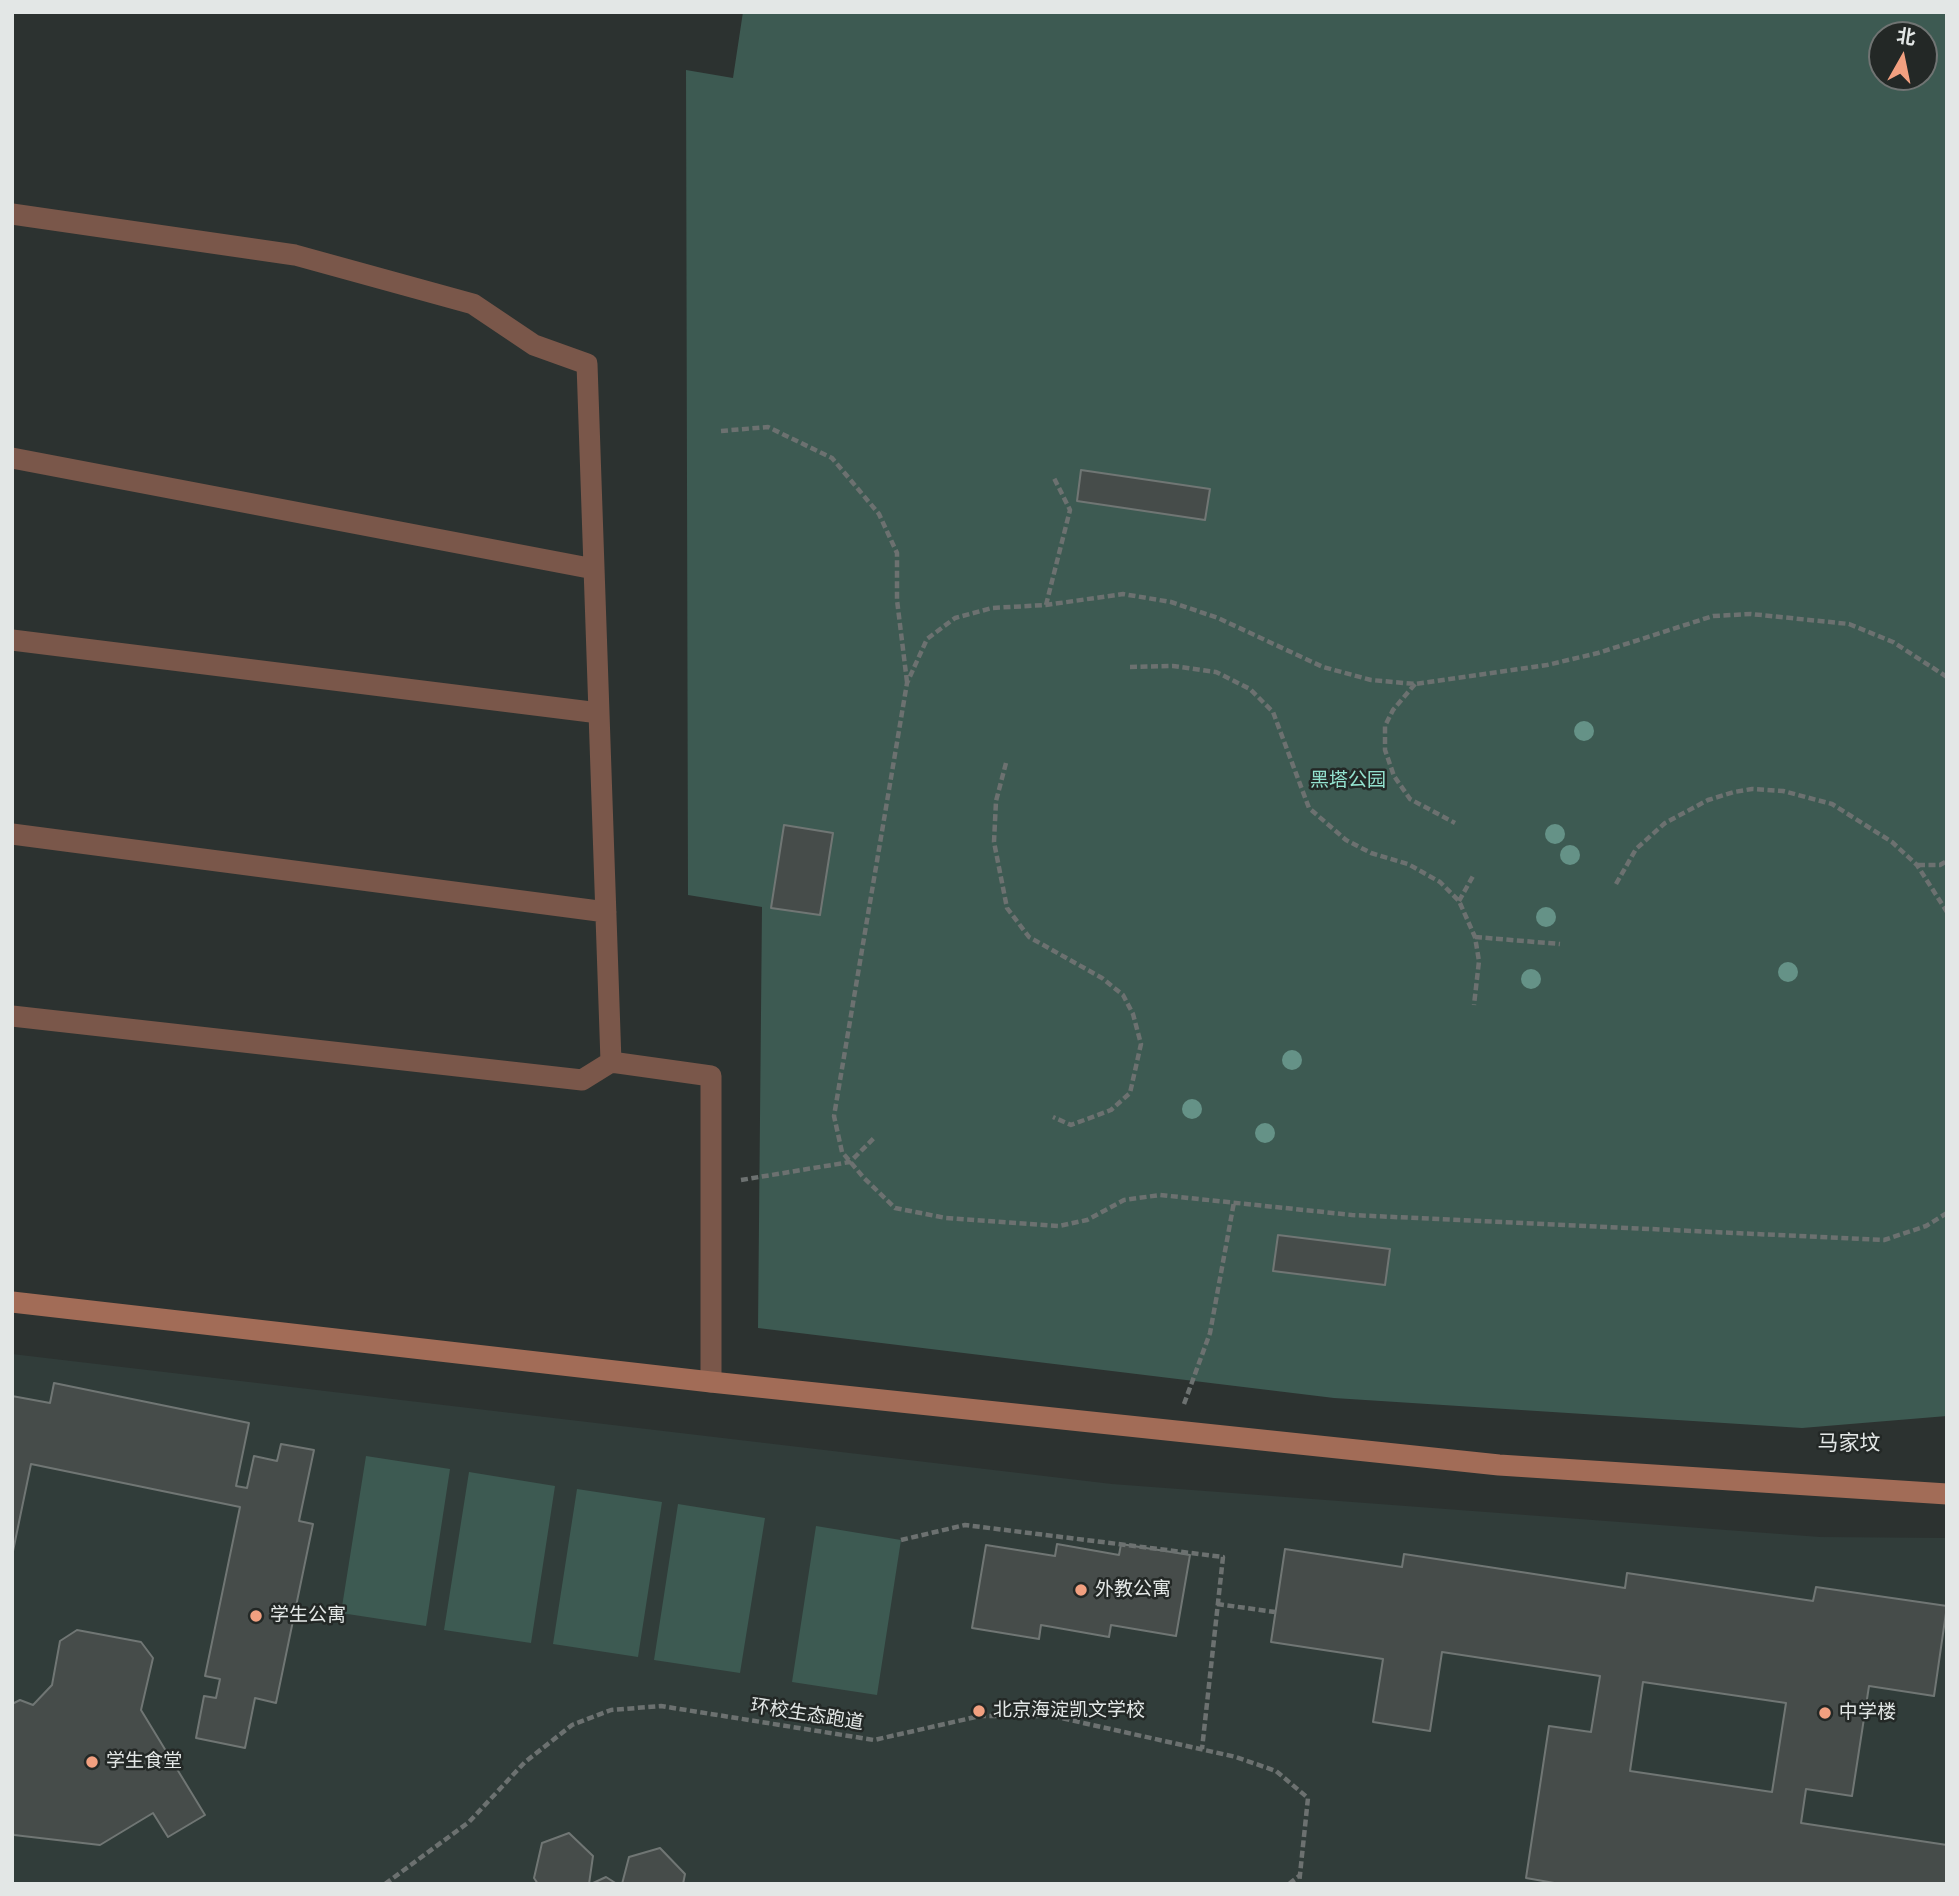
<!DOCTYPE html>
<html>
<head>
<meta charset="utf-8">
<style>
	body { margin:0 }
	#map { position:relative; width:1959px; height:1896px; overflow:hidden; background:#2c3230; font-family:"Fira Sans Condensed","Noto Sans SC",sans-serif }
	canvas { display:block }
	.frame { position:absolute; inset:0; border:14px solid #e3e7e6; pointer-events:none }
	.north { position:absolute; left:1868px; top:21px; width:70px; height:70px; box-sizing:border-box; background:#232826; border:2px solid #707473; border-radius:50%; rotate:9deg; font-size:19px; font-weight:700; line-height:28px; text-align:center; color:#e3e7e6 }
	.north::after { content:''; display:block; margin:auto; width:24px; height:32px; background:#f2a080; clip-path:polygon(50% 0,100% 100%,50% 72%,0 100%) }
</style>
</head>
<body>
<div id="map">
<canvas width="1959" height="1896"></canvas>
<div class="frame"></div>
<div class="north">北</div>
</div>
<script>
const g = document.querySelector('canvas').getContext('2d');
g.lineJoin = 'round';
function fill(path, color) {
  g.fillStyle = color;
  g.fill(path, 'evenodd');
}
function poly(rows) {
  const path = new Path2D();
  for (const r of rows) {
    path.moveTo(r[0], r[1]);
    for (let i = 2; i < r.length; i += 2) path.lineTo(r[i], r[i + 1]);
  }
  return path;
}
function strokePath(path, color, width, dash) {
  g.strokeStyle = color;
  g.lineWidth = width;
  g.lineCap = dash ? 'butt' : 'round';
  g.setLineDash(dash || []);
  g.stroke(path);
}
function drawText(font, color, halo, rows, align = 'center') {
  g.font = font + ' "Fira Sans Condensed","Noto Sans SC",sans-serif';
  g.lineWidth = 5;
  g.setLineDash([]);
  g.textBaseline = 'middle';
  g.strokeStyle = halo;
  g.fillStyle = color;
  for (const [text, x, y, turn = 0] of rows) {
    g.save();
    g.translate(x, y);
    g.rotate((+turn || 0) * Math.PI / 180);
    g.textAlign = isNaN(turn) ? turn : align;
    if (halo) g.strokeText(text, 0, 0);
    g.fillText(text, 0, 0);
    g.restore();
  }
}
fill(poly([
	[12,1354,1112,1484,1820,1537,1947,1538,1947,1884,12,1884]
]), '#313d3a');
fill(poly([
	[743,12,1947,12,1947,1416,1802,1428,1334,1398,758,1328,762,907,688,895,686,70,733,78],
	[1882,35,1924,35,1924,77,1882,77],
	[366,1456,450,1469,426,1626,341,1613],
	[469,1472,555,1486,531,1643,444,1630],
	[577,1489,662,1502,638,1657,553,1644],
	[678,1504,765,1518,740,1673,654,1660],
	[816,1526,901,1540,877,1695,792,1682]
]), '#3d5a52');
const building = poly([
	[1081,470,1210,489,1205,520,1077,501,1081,470],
	[784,825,833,833,820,915,771,908,784,825],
	[1278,1235,1390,1249,1385,1285,1273,1271,1278,1235],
	[54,1383,249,1423,236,1486,247,1488,254,1456,277,1461,281,1444,314,1450,299,1521,313,1524,276,1703,255,1698,245,1748,196,1738,204,1696,216,1698,220,1679,205,1676,240,1507,31,1464,12,1556,12,1396,50,1403,54,1383],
	[1057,1544,1119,1555,1121,1544,1190,1555,1176,1636,1111,1625,1109,1637,1041,1625,1039,1639,972,1628,986,1545,1055,1556,1057,1544],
	[1285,1549,1402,1567,1404,1554,1625,1588,1627,1573,1813,1601,1816,1587,1947,1606,1934,1696,1869,1686,1852,1796,1806,1789,1801,1823,1947,1845,1947,1884,1560,1884,1526,1878,1549,1726,1591,1732,1600,1676,1442,1652,1430,1731,1373,1722,1383,1659,1271,1642,1285,1549],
	[1643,1682,1786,1703,1772,1792,1630,1771,1643,1682],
	[77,1630,141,1642,153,1658,141,1710,205,1815,168,1837,153,1813,100,1845,14,1835,12,1832,12,1704,20,1700,33,1705,52,1685,60,1641,77,1630],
	[569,1833,593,1856,589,1884,538,1884,534,1878,542,1843,569,1833],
	[660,1848,685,1874,683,1884,622,1884,629,1857,660,1848],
	[606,1877,617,1884,591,1884,606,1877]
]);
fill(building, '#464c4a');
strokePath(building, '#707674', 2);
strokePath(poly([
	[721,431,768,427,832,458,879,514,897,553,897,600,907,682],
	[1046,605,1070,510,1053,476],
	[1130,667,1173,666,1216,672,1250,689,1273,712,1309,808,1346,840,1371,853,1408,864,1440,882,1459,901,1475,937,1479,961,1474,1005],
	[1947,677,1893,642,1849,624,1751,614,1713,616,1598,653,1547,665,1415,684,1371,680,1323,667,1218,618,1171,602,1123,594,1046,605,992,608,955,618,927,639,907,683,834,1116,842,1152,864,1178,895,1208,946,1218,1059,1226,1087,1220,1124,1200,1160,1195,1352,1215,1884,1240,1926,1226,1947,1213],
	[1415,684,1393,710,1385,726,1385,750,1394,776,1410,799,1455,823],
	[1006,763,996,801,994,842,1007,908,1029,937,1102,978,1123,995,1133,1014,1141,1044,1130,1093,1111,1110,1071,1125,1053,1117],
	[1918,865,1940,865,1947,861],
	[1616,884,1636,849,1665,823,1708,800,1734,792,1752,789,1783,791,1832,804,1892,842,1917,865,1947,912],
	[1459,901,1473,876],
	[1475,937,1560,944],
	[741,1180,850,1162,875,1137],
	[1184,1404,1210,1333,1234,1202],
	[901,1540,965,1525,1223,1557,1202,1749],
	[1217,1604,1275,1612],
	[385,1884,469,1822,525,1762,572,1725,611,1710,661,1706,874,1740,980,1716,1052,1716,1236,1757,1276,1771,1308,1798,1299,1884],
	[1289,1884,1299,1876]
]), '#6c7170', 4.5, [7, 3.5]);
strokePath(poly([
	[12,214,295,255,473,304,534,345,587,364,611,1062],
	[12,458,594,569],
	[12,640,599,713],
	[12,834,606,912],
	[12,1016,582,1080,611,1062,711,1076,711,1382]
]), '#7a574a', 21);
strokePath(poly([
	[12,1302,711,1382,1499,1465,1947,1494]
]), '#a26c57', 21);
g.fillStyle = '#659287';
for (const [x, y] of [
	[1584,731],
	[1555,834],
	[1570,855],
	[1546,917],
	[1788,972],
	[1531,979],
	[1292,1060],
	[1192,1109],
	[1265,1133]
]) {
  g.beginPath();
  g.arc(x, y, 10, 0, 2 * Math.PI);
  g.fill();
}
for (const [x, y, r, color] of [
	[1081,1590,7,"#f2a080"],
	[256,1616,7,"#f2a080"],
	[979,1711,7,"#f2a080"],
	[1825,1713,7,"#f2a080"],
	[92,1762,7,"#f2a080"]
]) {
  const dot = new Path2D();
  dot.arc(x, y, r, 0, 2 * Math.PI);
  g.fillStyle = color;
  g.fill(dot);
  strokePath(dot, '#232826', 2.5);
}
drawText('19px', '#93e1ce', '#232826', [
	["黑塔公园",1348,781]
]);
drawText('19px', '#e3e7e6', '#232826', [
	["外教公寓",1095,1590],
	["学生公寓",270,1616],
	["北京海淀凯文学校",993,1711],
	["中学楼",1839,1713],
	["学生食堂",106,1762]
], 'left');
drawText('19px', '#e3e7e6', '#232826', [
	["环校生态跑道",807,1715,9]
]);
drawText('21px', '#e3e7e6', '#232826', [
	["马家坟",1849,1444]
]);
</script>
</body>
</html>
